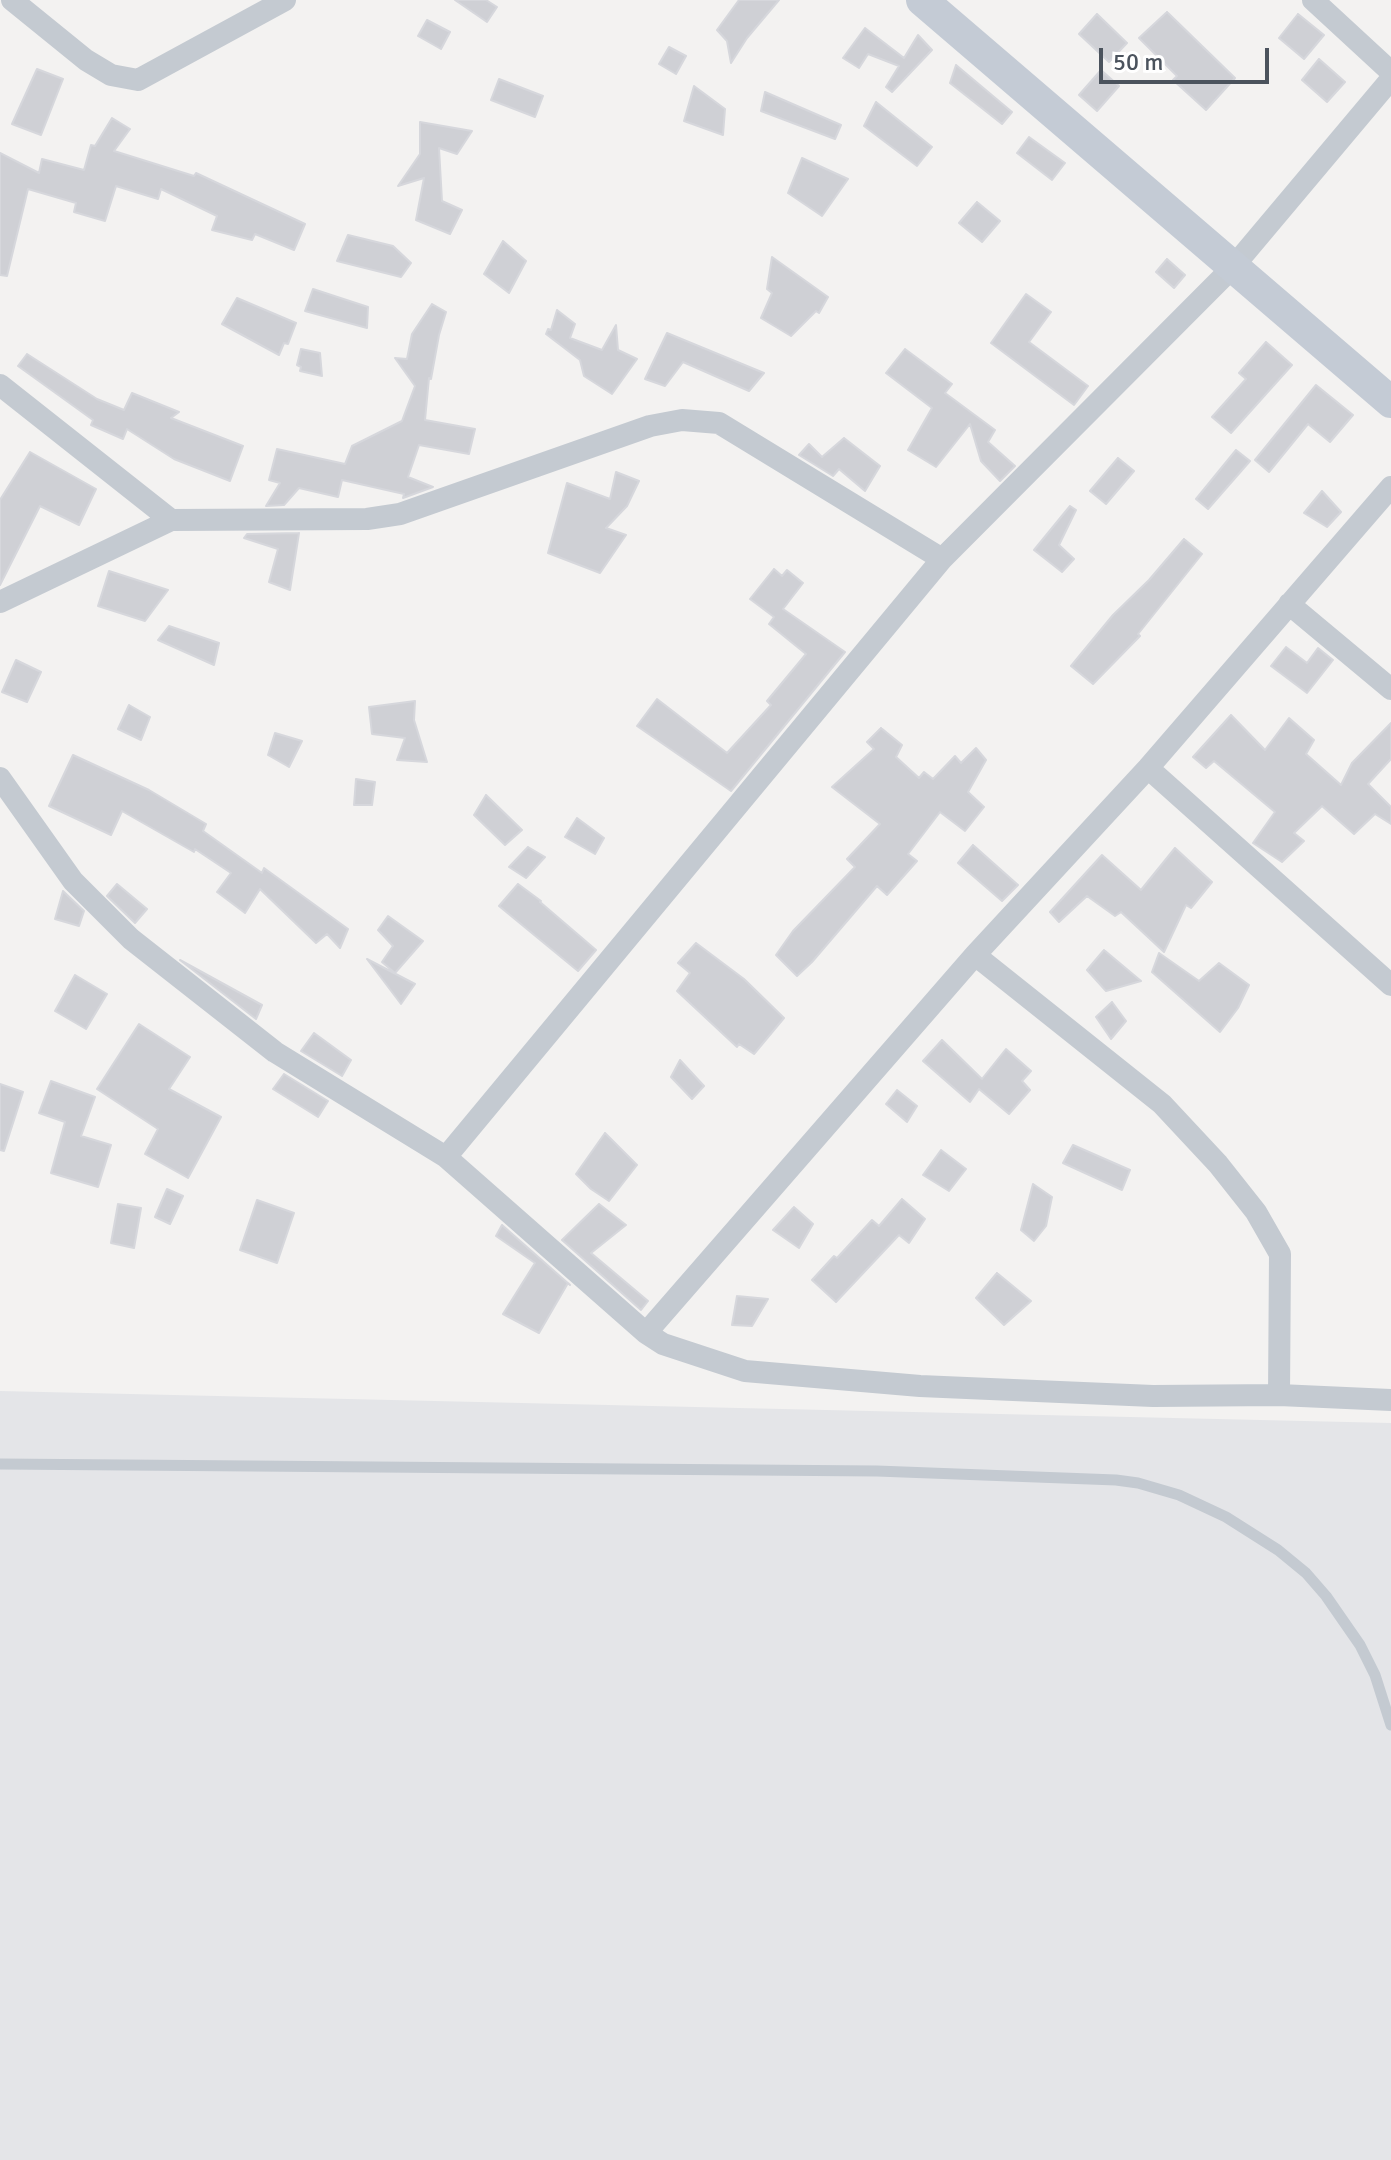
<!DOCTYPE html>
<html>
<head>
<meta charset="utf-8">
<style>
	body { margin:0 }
	#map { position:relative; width:1391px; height:2160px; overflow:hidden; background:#f3f2f1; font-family:Signika,sans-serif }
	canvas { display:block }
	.scale { position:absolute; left:1099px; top:48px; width:170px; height:36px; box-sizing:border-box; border:4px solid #4b535d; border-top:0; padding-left:10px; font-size:24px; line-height:28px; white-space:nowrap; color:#4b535d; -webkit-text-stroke:6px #fff; paint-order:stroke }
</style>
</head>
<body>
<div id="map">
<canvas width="1391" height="2160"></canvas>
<div class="scale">50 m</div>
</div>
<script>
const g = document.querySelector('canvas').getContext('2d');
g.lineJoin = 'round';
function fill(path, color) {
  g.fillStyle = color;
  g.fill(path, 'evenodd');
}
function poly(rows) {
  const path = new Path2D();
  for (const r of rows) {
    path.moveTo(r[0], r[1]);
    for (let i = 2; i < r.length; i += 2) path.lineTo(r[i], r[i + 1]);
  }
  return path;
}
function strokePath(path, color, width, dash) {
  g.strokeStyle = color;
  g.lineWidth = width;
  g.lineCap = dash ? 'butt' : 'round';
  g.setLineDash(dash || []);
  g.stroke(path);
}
fill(poly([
	[0,1391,1391,1423,1391,2160,0,2160]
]), '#e4e5e8');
const building = poly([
	[455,0,486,0,497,7,487,22,455,0],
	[739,0,779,0,747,38,731,63,727,41,717,30,739,0],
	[1167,12,1235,78,1206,110,1173,80,1177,76,1139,38,1167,12],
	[1097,14,1127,43,1109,62,1079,34,1097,14],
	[1298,14,1324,35,1304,59,1279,38,1298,14],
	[427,20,450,32,441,49,418,36,427,20],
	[865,28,904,58,918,35,932,50,892,92,886,87,899,66,868,54,859,68,843,58,865,28],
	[669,47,686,56,676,74,659,64,669,47],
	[1319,59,1345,82,1327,102,1302,80,1319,59],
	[956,65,1012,112,1002,124,950,83,956,65],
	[37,69,63,79,41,135,12,124,37,69],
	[1101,70,1119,86,1097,111,1079,95,1101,70],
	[499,79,543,96,535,117,491,100,499,79],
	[694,86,725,109,723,135,684,121,694,86],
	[765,92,841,125,835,139,761,111,765,92],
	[876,102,932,147,917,166,864,126,876,102],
	[112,118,130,129,114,151,194,176,196,173,305,224,294,250,255,234,252,240,212,230,217,216,161,189,158,199,116,186,105,221,74,212,76,203,28,189,7,276,0,275,0,153,39,173,42,159,84,170,91,145,95,146,112,118],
	[420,122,472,131,457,154,439,148,442,201,462,210,450,234,416,220,424,178,398,186,420,154,420,122],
	[1029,137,1065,163,1052,180,1017,153,1029,137],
	[802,158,848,179,822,216,788,193,802,158],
	[977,202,1000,221,982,242,959,223,977,202],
	[348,235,393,246,411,263,401,277,337,261,348,235],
	[503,241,526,261,509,293,484,274,503,241],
	[772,257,828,297,819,313,816,311,791,336,761,318,772,293,767,289,772,257],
	[1167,259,1185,275,1174,288,1156,272,1167,259],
	[313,289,368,307,367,328,305,311,313,289],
	[1026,294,1051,312,1029,342,1088,386,1074,405,991,343,1026,294],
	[237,298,296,323,288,344,284,343,279,355,222,324,237,298],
	[432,304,446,312,439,335,431,379,429,378,425,420,475,429,469,454,419,445,408,477,433,487,403,498,404,494,342,480,338,497,299,488,284,505,266,506,280,483,269,480,277,449,345,464,352,446,402,421,415,386,395,358,407,359,412,334,432,304],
	[557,310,575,324,570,338,602,350,616,325,618,350,637,359,612,394,584,376,580,360,546,334,548,329,551,330,557,310],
	[667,333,764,373,749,391,683,362,665,386,645,379,667,333],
	[1266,342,1292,365,1231,433,1212,417,1246,379,1239,373,1266,342],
	[301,349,320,353,322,376,300,371,301,367,297,365,301,349],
	[905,349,952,384,945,393,995,430,988,442,1015,466,1000,481,981,461,970,424,936,467,908,450,932,408,886,373,905,349],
	[27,354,97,399,124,410,132,393,179,412,171,418,243,446,230,481,174,459,127,429,123,439,91,425,93,420,18,366,27,354],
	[1316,385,1353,415,1330,442,1308,424,1269,472,1255,460,1316,385],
	[844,438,880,466,865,491,839,469,833,476,799,455,809,444,822,457,844,438],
	[1236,450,1250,461,1208,509,1196,499,1236,450],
	[30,452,96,489,79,525,40,506,0,585,0,500,30,452],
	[1118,458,1134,471,1106,504,1090,491,1118,458],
	[616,472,639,481,627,506,606,528,626,535,600,573,548,553,567,483,610,499,616,472],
	[1322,491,1341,512,1327,527,1304,513,1322,491],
	[1070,506,1076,510,1059,545,1074,559,1062,572,1034,550,1070,506],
	[299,533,290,590,269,582,278,549,244,538,247,534,299,533],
	[1184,539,1202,554,1138,634,1140,636,1093,684,1071,666,1113,615,1149,580,1184,539],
	[774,569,782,576,787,570,803,583,783,609,845,652,731,791,637,726,657,699,727,753,771,705,767,701,806,654,769,624,774,617,750,599,774,569],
	[109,571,168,590,145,621,98,606,109,571],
	[169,626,219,643,214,665,158,640,169,626],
	[1286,647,1307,663,1318,648,1333,660,1307,693,1271,666,1286,647],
	[16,660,41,672,27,702,2,692,16,660],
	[415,701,414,720,427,762,397,760,405,738,372,734,369,707,415,701],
	[129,705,150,717,141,740,118,729,129,705],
	[1231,715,1265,750,1289,718,1314,740,1306,754,1341,785,1352,763,1391,723,1391,759,1368,784,1391,807,1391,824,1375,814,1354,834,1322,806,1294,833,1304,841,1282,862,1253,843,1275,812,1214,761,1206,768,1193,757,1231,715],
	[881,728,902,745,896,757,919,778,924,772,933,779,955,756,961,763,976,748,986,760,968,792,984,807,965,831,940,812,908,854,917,861,887,895,877,886,812,962,797,976,776,955,793,931,855,867,847,859,880,824,832,787,874,749,867,742,881,728],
	[275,733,302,741,289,767,268,755,275,733],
	[73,755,149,790,206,824,203,831,262,873,264,868,348,929,340,948,327,934,316,943,260,889,245,913,217,892,231,873,195,849,194,852,122,811,111,835,49,806,73,755],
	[356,779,375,782,372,805,354,805,356,779],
	[486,795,522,830,505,845,474,815,486,795],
	[577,818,604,838,595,854,565,837,577,818],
	[973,845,1018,885,1002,901,958,863,973,845],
	[528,847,545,857,526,878,509,867,528,847],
	[1175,848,1212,882,1191,908,1186,905,1164,952,1121,912,1115,916,1087,896,1059,922,1050,912,1102,855,1141,890,1175,848],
	[117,884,147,909,135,923,107,896,117,884],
	[518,884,541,901,540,902,596,950,578,971,499,906,518,884],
	[63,891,84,911,79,926,55,919,63,891],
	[388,916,423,941,395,973,382,962,393,946,378,930,388,916],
	[696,943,744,979,784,1018,754,1054,739,1044,737,1047,677,991,690,973,678,963,696,943],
	[1104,950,1141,981,1106,991,1087,970,1104,950],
	[1159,953,1199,981,1219,963,1249,985,1238,1008,1220,1032,1152,972,1159,953],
	[367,959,415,984,401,1004,367,959],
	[180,960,262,1005,256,1019,180,960],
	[75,975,107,994,86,1029,55,1011,75,975],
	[1112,1002,1126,1021,1111,1039,1096,1017,1112,1002],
	[139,1024,190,1057,169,1089,221,1117,188,1178,145,1154,158,1129,97,1089,139,1024],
	[314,1033,351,1060,342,1076,301,1051,314,1033],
	[942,1040,982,1079,1006,1049,1031,1071,1022,1081,1030,1090,1009,1114,979,1089,970,1102,923,1061,942,1040],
	[680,1060,704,1086,692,1099,671,1077,680,1060],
	[284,1074,328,1101,318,1117,273,1089,284,1074],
	[51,1081,95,1097,81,1136,111,1145,98,1187,51,1173,65,1122,39,1113,51,1081],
	[0,1084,23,1092,4,1151,0,1150,0,1084],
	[897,1090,917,1106,907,1122,886,1104,897,1090],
	[605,1133,637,1165,609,1201,591,1189,576,1174,605,1133],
	[1073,1145,1130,1170,1122,1190,1063,1163,1073,1145],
	[941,1150,966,1169,949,1191,923,1175,941,1150],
	[1033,1184,1052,1197,1046,1226,1034,1241,1021,1230,1033,1184],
	[167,1189,183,1196,170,1224,155,1217,167,1189],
	[902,1199,925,1219,909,1243,899,1235,836,1302,812,1280,834,1256,837,1258,872,1220,879,1226,902,1199],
	[257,1200,294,1213,277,1263,240,1250,257,1200],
	[118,1204,141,1208,134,1248,111,1243,118,1204],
	[599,1204,626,1225,591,1253,648,1301,641,1310,562,1240,599,1204],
	[794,1207,813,1224,799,1248,773,1230,794,1207],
	[502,1225,570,1285,568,1283,539,1333,503,1314,535,1263,496,1236,502,1225],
	[997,1273,1031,1301,1004,1325,976,1298,997,1273],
	[737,1296,768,1299,752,1326,732,1325,737,1296]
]);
fill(building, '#cfd0d5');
strokePath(building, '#d6d7dc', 2);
strokePath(poly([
	[0,1464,877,1471,1116,1480,1138,1483,1179,1495,1226,1517,1278,1550,1306,1573,1326,1596,1360,1645,1375,1675,1391,1725]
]), '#c4cad1', 11);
strokePath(poly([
	[12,0,86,60,111,75,138,80,285,0],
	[1313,0,1391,72],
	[0,385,171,520],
	[0,602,171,520,367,519,400,514,650,426,682,420,719,423,942,559],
	[1289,604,1391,689],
	[1148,768,1391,985],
	[0,778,73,881,131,939,275,1052,446,1157,646,1333,663,1344,745,1371,920,1386,1153,1396,1279,1395,1391,1400],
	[975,955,1162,1104,1218,1164,1256,1212,1280,1254,1279,1395],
	[446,1157,942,559,1233,267,1391,79],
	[646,1333,975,955,1148,768,1391,487]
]), '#c4cad1', 22);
strokePath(poly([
	[922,0,1391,402]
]), '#c4cbd5', 32);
</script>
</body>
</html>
